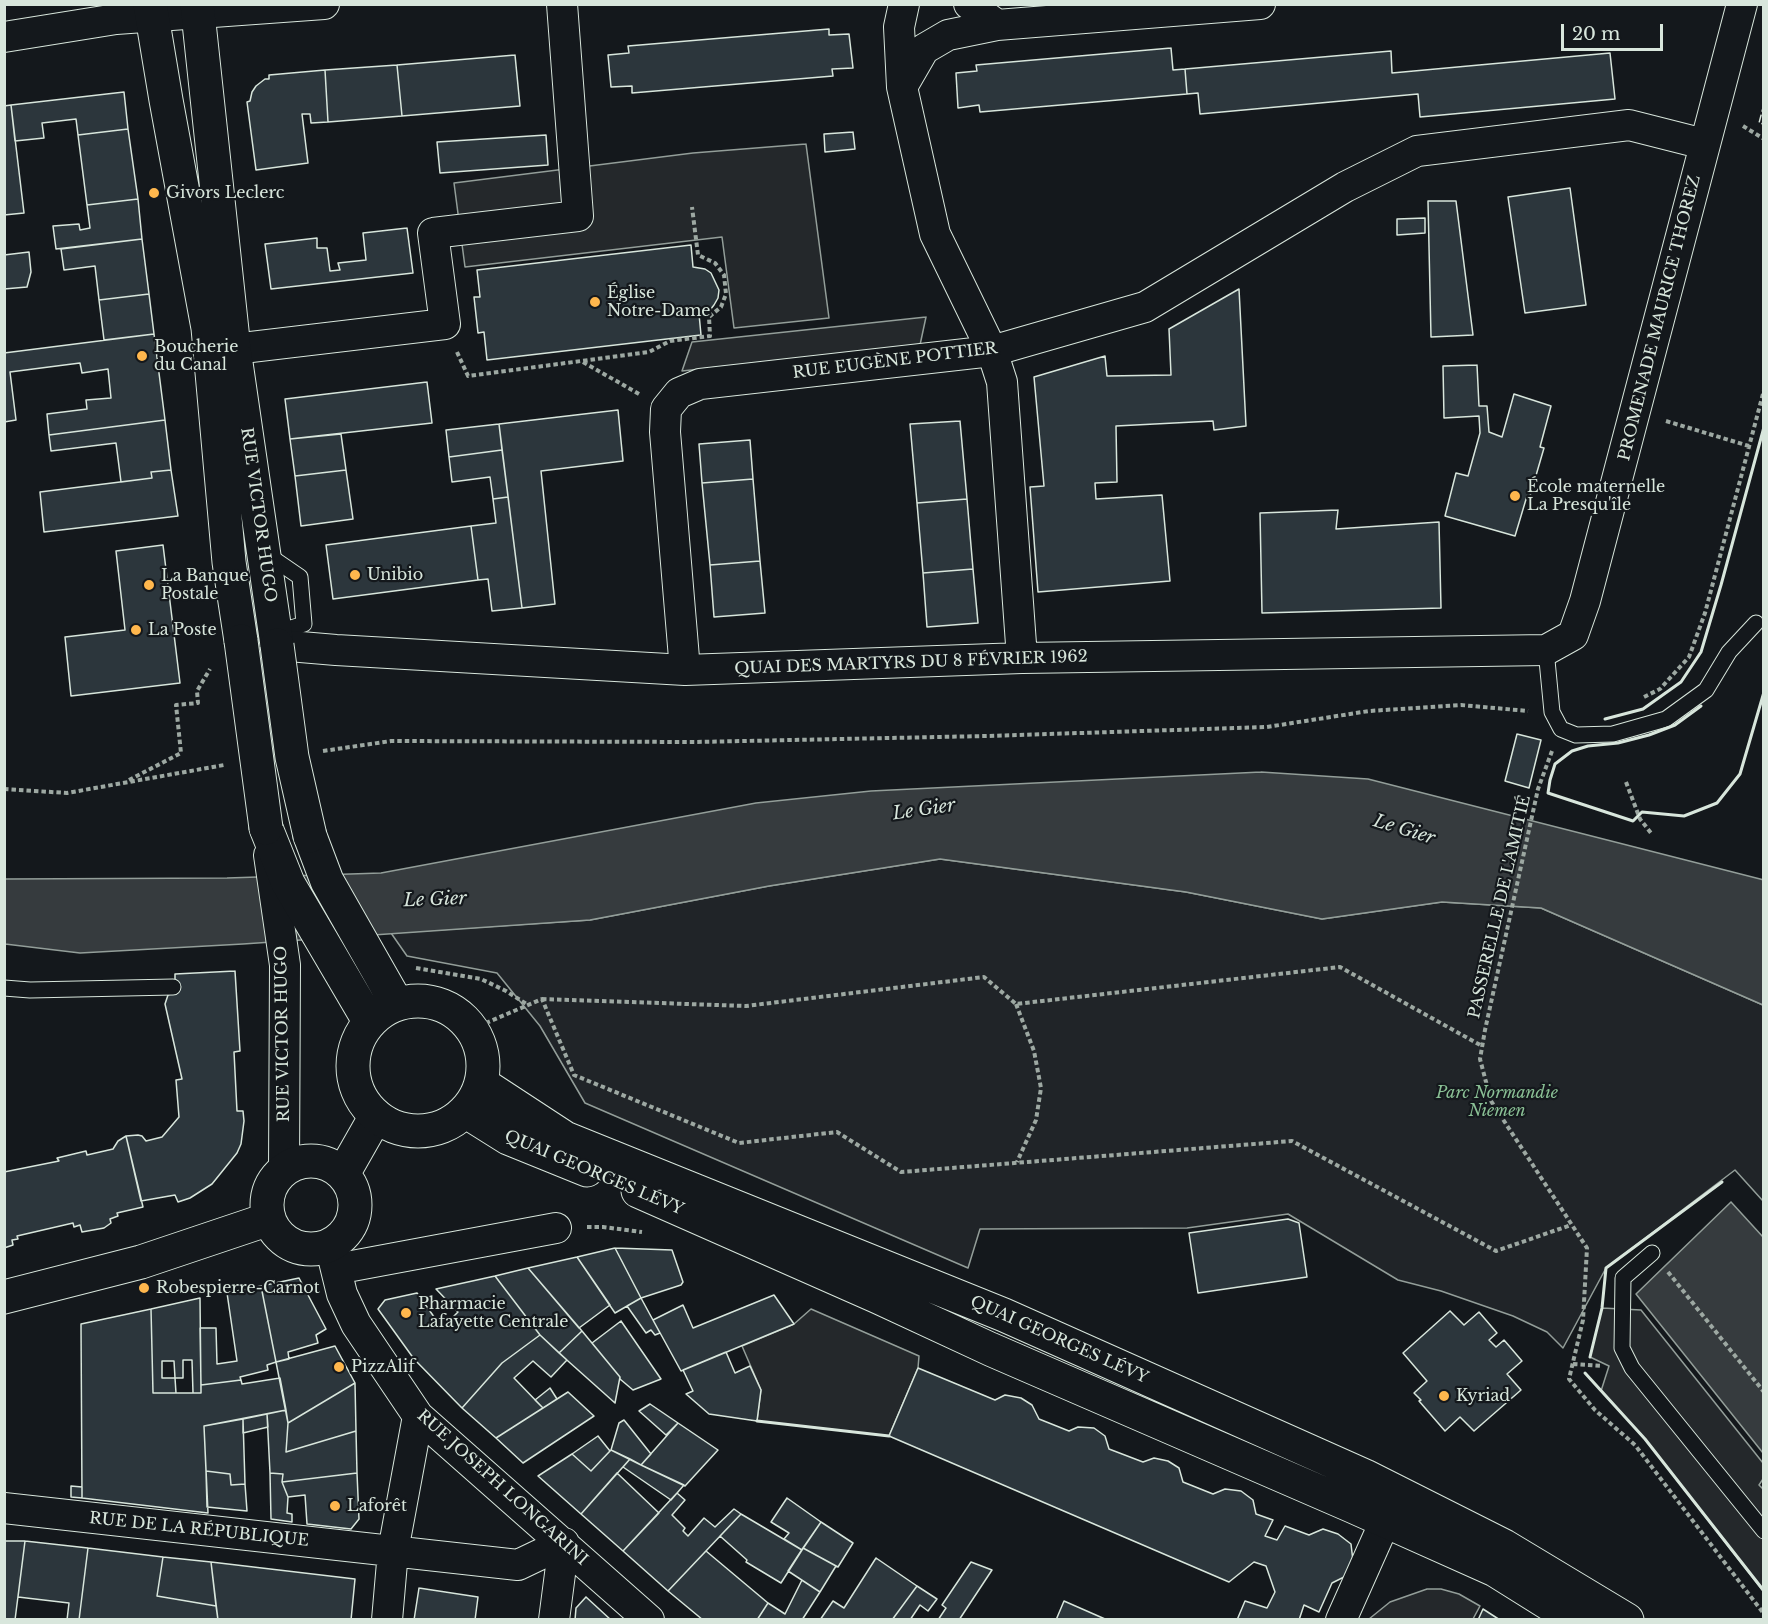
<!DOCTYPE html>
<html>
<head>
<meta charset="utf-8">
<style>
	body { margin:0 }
	#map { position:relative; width:1768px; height:1624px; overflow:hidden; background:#14181c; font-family:"Libre Baskerville",serif }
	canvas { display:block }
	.frame { position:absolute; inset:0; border:6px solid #d8e6dc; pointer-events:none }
	.scale { position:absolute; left:1561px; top:24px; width:102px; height:27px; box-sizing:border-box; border:3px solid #d8e6dc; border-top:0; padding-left:8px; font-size:18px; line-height:21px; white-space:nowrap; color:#d8e6dc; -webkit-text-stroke:4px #14181c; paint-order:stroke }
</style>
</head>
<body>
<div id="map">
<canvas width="1768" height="1624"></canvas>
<div class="frame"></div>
<div class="scale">20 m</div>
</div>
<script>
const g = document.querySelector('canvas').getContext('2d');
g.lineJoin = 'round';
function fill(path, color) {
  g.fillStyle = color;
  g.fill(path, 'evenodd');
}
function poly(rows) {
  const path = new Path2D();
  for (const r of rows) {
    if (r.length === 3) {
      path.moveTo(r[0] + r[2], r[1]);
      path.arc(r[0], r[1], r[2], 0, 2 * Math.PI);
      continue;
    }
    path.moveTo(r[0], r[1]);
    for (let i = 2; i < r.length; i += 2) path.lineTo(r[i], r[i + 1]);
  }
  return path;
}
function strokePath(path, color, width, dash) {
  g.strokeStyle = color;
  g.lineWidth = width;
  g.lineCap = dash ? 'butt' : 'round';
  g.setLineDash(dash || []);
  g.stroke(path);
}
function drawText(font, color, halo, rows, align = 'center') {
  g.font = font + ' "Libre Baskerville",serif';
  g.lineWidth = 4.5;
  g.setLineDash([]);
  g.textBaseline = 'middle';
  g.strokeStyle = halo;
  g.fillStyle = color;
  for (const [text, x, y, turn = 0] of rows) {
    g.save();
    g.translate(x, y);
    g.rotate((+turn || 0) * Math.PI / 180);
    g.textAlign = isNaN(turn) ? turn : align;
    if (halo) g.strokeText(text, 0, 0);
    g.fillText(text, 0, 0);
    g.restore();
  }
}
const green = poly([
	[940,859,1186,892,1322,919,1442,902,1541,908,1763,1005,1763,1201,1735,1170,1606,1268,1563,1348,1547,1332,1513,1316,1441,1291,1398,1280,1288,1214,1187,1228,980,1229,968,1268,585,1103,540,1026,497,973,407,956,391,933,590,920,769,886,940,859]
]);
fill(green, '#202428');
strokePath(green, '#939e99', 1.5);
const parking = poly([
	[806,144,829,318,734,328,722,237,465,267,454,183,693,153,806,144],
	[926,317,920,345,682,371,692,342,926,317],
	[1602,1308,1641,1310,1763,1463,1763,1479,1759,1485,1764,1490,1763,1591,1645,1439,1601,1391,1609,1366,1590,1357,1602,1308],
	[811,1309,919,1356,918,1368,889,1436,757,1421,761,1390,742,1346,794,1324,811,1309],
	[1427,1589,1441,1589,1459,1594,1480,1606,1473,1619,1369,1619,1390,1602,1427,1589]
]);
fill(parking, '#24282b');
strokePath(parking, '#939e99', 1.5);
const water = poly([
	[1261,772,1368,779,1764,880,1763,1005,1541,908,1442,902,1322,919,1186,892,940,859,769,886,590,920,243,944,80,953,5,944,5,879,227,878,381,873,756,803,871,791,1261,772],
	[1731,1202,1763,1237,1763,1453,1636,1294,1731,1202]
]);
fill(water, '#363b3e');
strokePath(water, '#939e99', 1.5);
const building = poly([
	[829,29,829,35,849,34,853,68,832,69,833,76,632,93,632,86,611,87,608,55,629,53,628,46,829,29],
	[1171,48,1173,70,1185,69,1187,94,980,112,979,105,958,108,956,73,977,71,976,65,1171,48],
	[1391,51,1392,73,1610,53,1615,99,1420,117,1418,94,1200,114,1198,93,1187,94,1185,69,1391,51],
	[515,55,520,106,402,116,397,65,515,55],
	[397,65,402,116,328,122,325,70,397,65],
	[325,70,328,122,311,123,310,114,302,114,308,163,256,170,247,102,250,101,252,92,256,86,265,79,269,79,269,75,325,70],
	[124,92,128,129,78,135,76,119,42,123,44,138,15,141,11,105,124,92],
	[11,105,24,213,4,215,4,106,11,105],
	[128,129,138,199,87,205,78,135,128,129],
	[853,132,855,149,825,152,824,134,853,132],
	[546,135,548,165,440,173,437,142,546,135],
	[1570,188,1586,305,1525,313,1508,197,1570,188],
	[138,199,142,239,56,249,53,226,79,224,80,230,90,228,87,205,138,199],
	[1428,201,1456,201,1473,335,1431,337,1428,201],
	[1425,218,1425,233,1397,235,1397,219,1425,218],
	[407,228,413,273,271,289,265,244,317,238,317,248,327,248,330,271,340,270,338,263,366,260,363,233,407,228],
	[142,239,149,294,99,300,95,266,64,270,61,249,142,239],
	[691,245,693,267,705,269,711,273,719,290,718,298,714,305,710,310,699,314,701,335,487,360,484,332,478,333,474,297,480,297,477,270,691,245],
	[29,252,31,272,27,287,4,289,4,255,29,252],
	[1239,289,1246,426,1214,430,1213,421,1116,426,1117,482,1095,483,1096,499,1162,495,1170,581,1038,592,1030,487,1044,486,1034,377,1105,356,1107,376,1171,375,1169,329,1239,289],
	[149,294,154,334,104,340,99,300,149,294],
	[154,334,165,420,49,435,47,414,87,409,86,400,111,398,108,369,82,373,80,363,10,372,16,420,4,422,4,353,154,334],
	[1477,365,1479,406,1487,406,1489,432,1502,437,1514,394,1551,406,1540,447,1544,448,1530,496,1527,496,1515,536,1445,516,1456,473,1468,476,1480,433,1479,416,1444,418,1443,366,1477,365],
	[427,382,432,423,290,439,285,399,427,382],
	[618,410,623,461,541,471,555,604,522,608,499,424,618,410],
	[165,420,171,470,151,472,152,478,121,482,116,443,51,451,49,435,165,420],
	[960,421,967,499,917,503,910,424,960,421],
	[499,424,502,450,449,457,446,430,499,424],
	[341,434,346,470,295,476,290,439,341,434],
	[750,440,753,479,702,483,699,444,750,440],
	[502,450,508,497,493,499,490,477,452,482,449,457,502,450],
	[171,470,178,516,44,532,40,492,152,478,151,472,171,470],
	[346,470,353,519,301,526,295,476,346,470],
	[753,479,760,561,710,565,702,483,753,479],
	[508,497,522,608,492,611,488,579,478,580,471,526,496,523,493,499,508,497],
	[967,499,973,569,923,573,917,503,967,499],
	[1338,510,1336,529,1439,522,1441,608,1262,613,1260,513,1338,510],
	[471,526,478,580,333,599,326,545,471,526],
	[163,545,180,683,71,696,65,637,125,630,116,551,163,545],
	[760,561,765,613,714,617,710,565,760,561],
	[973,569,978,623,927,627,923,573,973,569],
	[1517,734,1541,740,1529,788,1505,781,1517,734],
	[235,971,240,1051,234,1052,237,1111,243,1111,244,1121,241,1144,237,1153,212,1184,190,1198,178,1202,175,1195,141,1201,126,1136,138,1135,142,1136,146,1141,162,1137,179,1117,176,1080,182,1079,165,1004,168,995,175,992,175,974,235,971],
	[126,1136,143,1207,117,1213,118,1216,110,1219,111,1223,104,1228,82,1232,80,1225,74,1227,73,1223,17,1236,18,1239,12,1240,13,1245,4,1248,4,1172,59,1161,57,1158,86,1151,87,1155,113,1149,118,1141,126,1136],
	[1288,1219,1299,1223,1307,1277,1198,1293,1189,1233,1288,1219],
	[615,1248,672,1250,683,1282,681,1285,641,1298,615,1248],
	[615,1248,641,1298,615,1313,577,1257,615,1248],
	[577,1257,610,1305,579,1328,528,1268,577,1257],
	[528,1268,582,1331,559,1353,540,1335,495,1276,528,1268],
	[495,1276,540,1335,502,1363,462,1408,414,1359,378,1309,385,1300,417,1293,442,1328,458,1312,436,1289,495,1276],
	[299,1278,326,1329,316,1335,318,1343,288,1352,289,1359,276,1362,261,1286,299,1278],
	[261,1286,276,1362,267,1365,268,1370,240,1377,241,1380,201,1385,200,1328,216,1328,217,1364,237,1361,227,1293,261,1286],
	[774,1295,794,1324,681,1371,653,1320,683,1305,693,1328,774,1295],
	[200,1298,201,1393,193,1393,192,1360,183,1360,183,1378,175,1378,176,1393,153,1393,151,1309,200,1298],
	[162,1361,174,1361,175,1378,162,1378,162,1361],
	[641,1298,660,1333,655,1335,651,1330,646,1333,627,1306,641,1298],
	[151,1309,153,1393,201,1393,201,1385,241,1380,242,1384,280,1378,286,1410,204,1426,208,1513,82,1498,81,1324,151,1309],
	[1450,1311,1464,1325,1479,1312,1497,1333,1489,1340,1496,1347,1504,1340,1522,1361,1507,1374,1521,1390,1474,1431,1460,1417,1445,1431,1419,1401,1421,1400,1414,1393,1427,1381,1403,1353,1450,1311],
	[621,1321,661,1379,633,1390,620,1379,620,1377,592,1343,621,1321],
	[582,1331,620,1377,615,1403,559,1353,582,1331],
	[540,1335,567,1360,551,1377,533,1361,514,1378,543,1408,496,1438,462,1408,502,1363,540,1335],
	[335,1346,355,1383,288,1423,276,1362,335,1346],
	[726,1352,735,1373,750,1366,761,1390,757,1421,709,1414,686,1394,693,1391,683,1370,726,1352],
	[918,1368,995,1400,1005,1395,1021,1398,1032,1405,1039,1419,1069,1431,1078,1427,1094,1428,1105,1436,1109,1449,1143,1462,1154,1458,1168,1461,1179,1468,1183,1482,1213,1494,1225,1489,1241,1491,1253,1500,1256,1514,1273,1520,1265,1536,1277,1540,1285,1526,1309,1535,1323,1529,1338,1534,1351,1544,1353,1561,1344,1577,1332,1583,1319,1612,1304,1605,1299,1620,1237,1620,1245,1601,1267,1608,1275,1592,1266,1566,1254,1562,1229,1582,889,1436,918,1368],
	[355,1383,356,1431,286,1452,288,1423,355,1383],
	[550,1388,557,1399,543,1408,535,1400,550,1388],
	[568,1392,594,1416,523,1463,496,1438,568,1392],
	[650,1404,678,1423,666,1435,639,1411,650,1404],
	[286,1410,288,1423,286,1452,356,1431,357,1473,282,1482,283,1474,270,1473,267,1414,286,1410],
	[267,1414,268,1427,243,1433,243,1419,267,1414],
	[243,1419,245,1484,231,1485,230,1474,206,1471,204,1426,243,1419],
	[624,1420,651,1454,641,1465,611,1450,619,1423,624,1420],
	[678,1423,718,1450,685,1486,641,1465,678,1423],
	[598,1436,610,1451,591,1471,572,1454,598,1436],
	[611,1450,630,1459,581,1514,538,1476,572,1454,591,1471,611,1450],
	[630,1459,641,1465,684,1485,671,1500,623,1467,630,1459],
	[206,1471,230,1474,231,1485,245,1484,247,1511,207,1507,206,1471],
	[270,1473,283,1474,282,1482,288,1497,287,1513,292,1514,292,1522,271,1519,270,1473],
	[357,1473,359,1519,351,1529,307,1524,305,1495,288,1497,282,1482,357,1473],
	[617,1473,659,1513,623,1551,581,1514,617,1473],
	[71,1486,82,1487,82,1498,71,1497,71,1486],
	[677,1493,685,1500,672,1515,685,1528,683,1531,688,1536,704,1518,715,1527,734,1509,741,1514,668,1591,623,1551,677,1493],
	[787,1498,821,1522,802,1550,784,1539,789,1533,771,1522,787,1498],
	[741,1514,802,1550,781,1583,746,1562,747,1560,720,1536,741,1514],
	[821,1522,853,1543,838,1567,803,1548,821,1522],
	[4,1541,25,1541,15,1620,4,1620,4,1541],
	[25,1541,88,1548,79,1620,67,1620,69,1603,18,1597,25,1541],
	[88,1548,163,1557,157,1596,216,1606,218,1620,79,1620,88,1548],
	[803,1548,836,1566,820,1592,788,1571,803,1548],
	[706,1551,768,1603,757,1620,703,1620,668,1591,706,1551],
	[163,1557,211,1562,216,1606,157,1596,163,1557],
	[876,1558,917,1586,892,1620,820,1620,833,1601,844,1608,876,1558],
	[211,1562,355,1579,351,1620,218,1620,211,1562],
	[971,1562,992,1570,959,1620,938,1620,946,1608,942,1605,971,1562],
	[802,1580,820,1592,802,1620,757,1620,768,1603,785,1614,802,1580],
	[917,1586,937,1599,928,1611,920,1605,910,1620,892,1620,917,1586],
	[419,1588,478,1597,475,1620,414,1620,419,1588],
	[586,1597,611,1620,575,1620,576,1608,586,1597],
	[1064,1601,1105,1619,1056,1620,1064,1601],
	[1483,1609,1500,1620,1478,1620,1483,1609]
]);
fill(building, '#2c363c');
strokePath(building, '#d8e6dc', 1.5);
const lane = poly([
	[265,553,300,577,304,624,275,633],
	[1546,650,1552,712,1561,729,1576,735,1613,734,1666,719,1706,690,1729,652,1756,623],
	[4,988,30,990,173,987],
	[1652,1253,1623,1278,1622,1348,1632,1368,1764,1531]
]);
const street = poly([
	[904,4,899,27,902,87,935,234,992,351,1002,382,1022,658],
	[969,4,997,25,1260,4],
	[4,37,116,19,324,4],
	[902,87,924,49,948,35,997,25],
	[234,349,445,324,433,233,578,216,562,4],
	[277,645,336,650,685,670,1022,658,1546,650,1573,635,1585,601,1742,4],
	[685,670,665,432,666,409,679,393,700,384,992,351,1145,307,1345,187,1417,151,1629,125,1704,144],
	[269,855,285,965,284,1169],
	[330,1245,342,1294,356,1324,418,1416,649,1620],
	[336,1269,556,1228],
	[4,1508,518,1565,564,1543],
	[387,1620,393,1551,418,1416],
	[554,1620,564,1543],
	[1341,1620,1395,1499]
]);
const secondary = poly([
	[311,1205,44],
	[343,1174,376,1116],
	[4,1297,141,1262,269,1219]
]);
const primary = poly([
	[150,4,166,100,208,328,229,562,241,641],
	[197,4,234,349,277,645],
	[266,828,288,883,369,1021],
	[310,836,327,881,397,1004],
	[418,1066,65],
	[481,1083,565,1138,1004,1315,1365,1476,1504,1546,1627,1620],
	[465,1111,508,1138,587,1170],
	[638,1191,878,1297,990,1349,1352,1506,1495,1570,1575,1620]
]);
strokePath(lane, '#d8e6dc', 17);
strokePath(street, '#d8e6dc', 32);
strokePath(secondary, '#d8e6dc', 35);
strokePath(primary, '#d8e6dc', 35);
strokePath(poly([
	[1743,126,1764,139],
	[457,352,468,376,649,352,670,341,710,336,709,317,721,307,726,294,724,275,715,263,698,255,692,207],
	[583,362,639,394],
	[1666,421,1749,446],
	[1644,697,1660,689,1689,657,1705,613,1764,390],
	[323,751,391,741,695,742,987,736,1267,727,1369,711,1461,705,1528,711],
	[1552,751,1538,789,1485,1030,1480,1059,1491,1101,1587,1248,1583,1320,1569,1379,1595,1410,1635,1445,1764,1614],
	[129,780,181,753,176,705,198,703,197,691,210,669],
	[1626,782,1640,819,1651,833],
	[4,789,67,793,224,765],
	[416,968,481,979,506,991,528,1005],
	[542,999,746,1006,984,977,1016,1004,1340,967,1482,1046],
	[1016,1004,1034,1051,1041,1088,1036,1120,1017,1162],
	[472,1029,542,999,574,1075,739,1143,837,1132,901,1172,1292,1141,1496,1251,1571,1225],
	[587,1227,603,1227,642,1232],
	[1668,1272,1764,1392],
	[1573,1364,1602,1366]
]), '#9da8a2', 4, [4.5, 3]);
strokePath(lane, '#14181c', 15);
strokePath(street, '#14181c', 30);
strokePath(secondary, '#14181c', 33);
strokePath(primary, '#14181c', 33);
const primaryBridge = poly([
	[241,641,266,828],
	[277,645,292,757,310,836]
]);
strokePath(primaryBridge, '#d8e6dc', 35, []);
strokePath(primaryBridge, '#14181c', 33);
strokePath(poly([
	[1764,104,1759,123,1764,124]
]), '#d8e6dc', 1.5, [8, 3]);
strokePath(poly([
	[1701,706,1675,725,1649,735,1618,743,1588,746,1572,751,1555,764,1550,780,1548,793,1633,821,1642,812,1684,816,1717,803,1740,774,1764,692],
	[1605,719,1643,709,1681,682,1701,652,1721,585,1764,427],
	[1590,1357,1602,1308,1606,1268,1722,1182],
	[1585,1373,1645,1439,1764,1591],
	[757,1421,889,1436]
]), '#d8e6dc', 3);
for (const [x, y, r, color] of [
	[154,193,6,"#ffb74d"],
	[595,302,6,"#ffb74d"],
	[142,356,6,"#ffb74d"],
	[1515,496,6,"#ffb74d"],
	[355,575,6,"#ffb74d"],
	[149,585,6,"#ffb74d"],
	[136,630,6,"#ffb74d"],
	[144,1288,6,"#ffb74d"],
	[406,1313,6,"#ffb74d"],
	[339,1367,6,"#ffb74d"],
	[1444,1396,6,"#ffb74d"],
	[335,1506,6,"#ffb74d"]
]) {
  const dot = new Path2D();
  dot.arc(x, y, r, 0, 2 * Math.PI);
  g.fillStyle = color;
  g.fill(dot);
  strokePath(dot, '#14181c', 2);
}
drawText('16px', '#d8e6dc', '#14181c', [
	["Givors Leclerc",166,193],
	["Église",607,293],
	["Notre-Dame",607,311],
	["Boucherie",154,347],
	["du Canal",154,365],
	["École maternelle",1527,487],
	["La Presqu'île",1527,505],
	["Unibio",367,575],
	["La Banque",161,576],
	["Postale",161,594],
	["La Poste",148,630],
	["Robespierre-Carnot",156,1288],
	["Pharmacie",418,1304],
	["Lafayette Centrale",418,1322],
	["PizzAlif",351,1367],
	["Kyriad",1456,1396],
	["Laforêt",347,1506]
], 'left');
drawText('16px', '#d8e6dc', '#14181c', [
	["PROMENADE MAURICE THOREZ",1660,318,-76],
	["RUE EUGÈNE POTTIER",895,361,-7],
	["RUE VICTOR HUGO",258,515,82],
	["QUAI DES MARTYRS DU 8 FÉVRIER 1962",911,663,-2],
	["PASSERELLE DE L'AMITIÉ",1500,907,-77],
	["RUE VICTOR HUGO",283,1034,-91],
	["QUAI GEORGES LÉVY",594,1173,23],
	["QUAI GEORGES LÉVY",1059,1340,24],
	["RUE JOSEPH LONGARINI",502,1488,42],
	["RUE DE LA RÉPUBLIQUE",199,1530,6]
]);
drawText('italic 16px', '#8ac095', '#14181c', [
	["Parc Normandie",1497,1093],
	["Niemen",1497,1111]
]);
drawText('italic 18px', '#d8e6dc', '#14181c', [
	["Le Gier",924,810,-8],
	["Le Gier",1404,830,17],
	["Le Gier",435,900,-2]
]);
</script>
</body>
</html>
